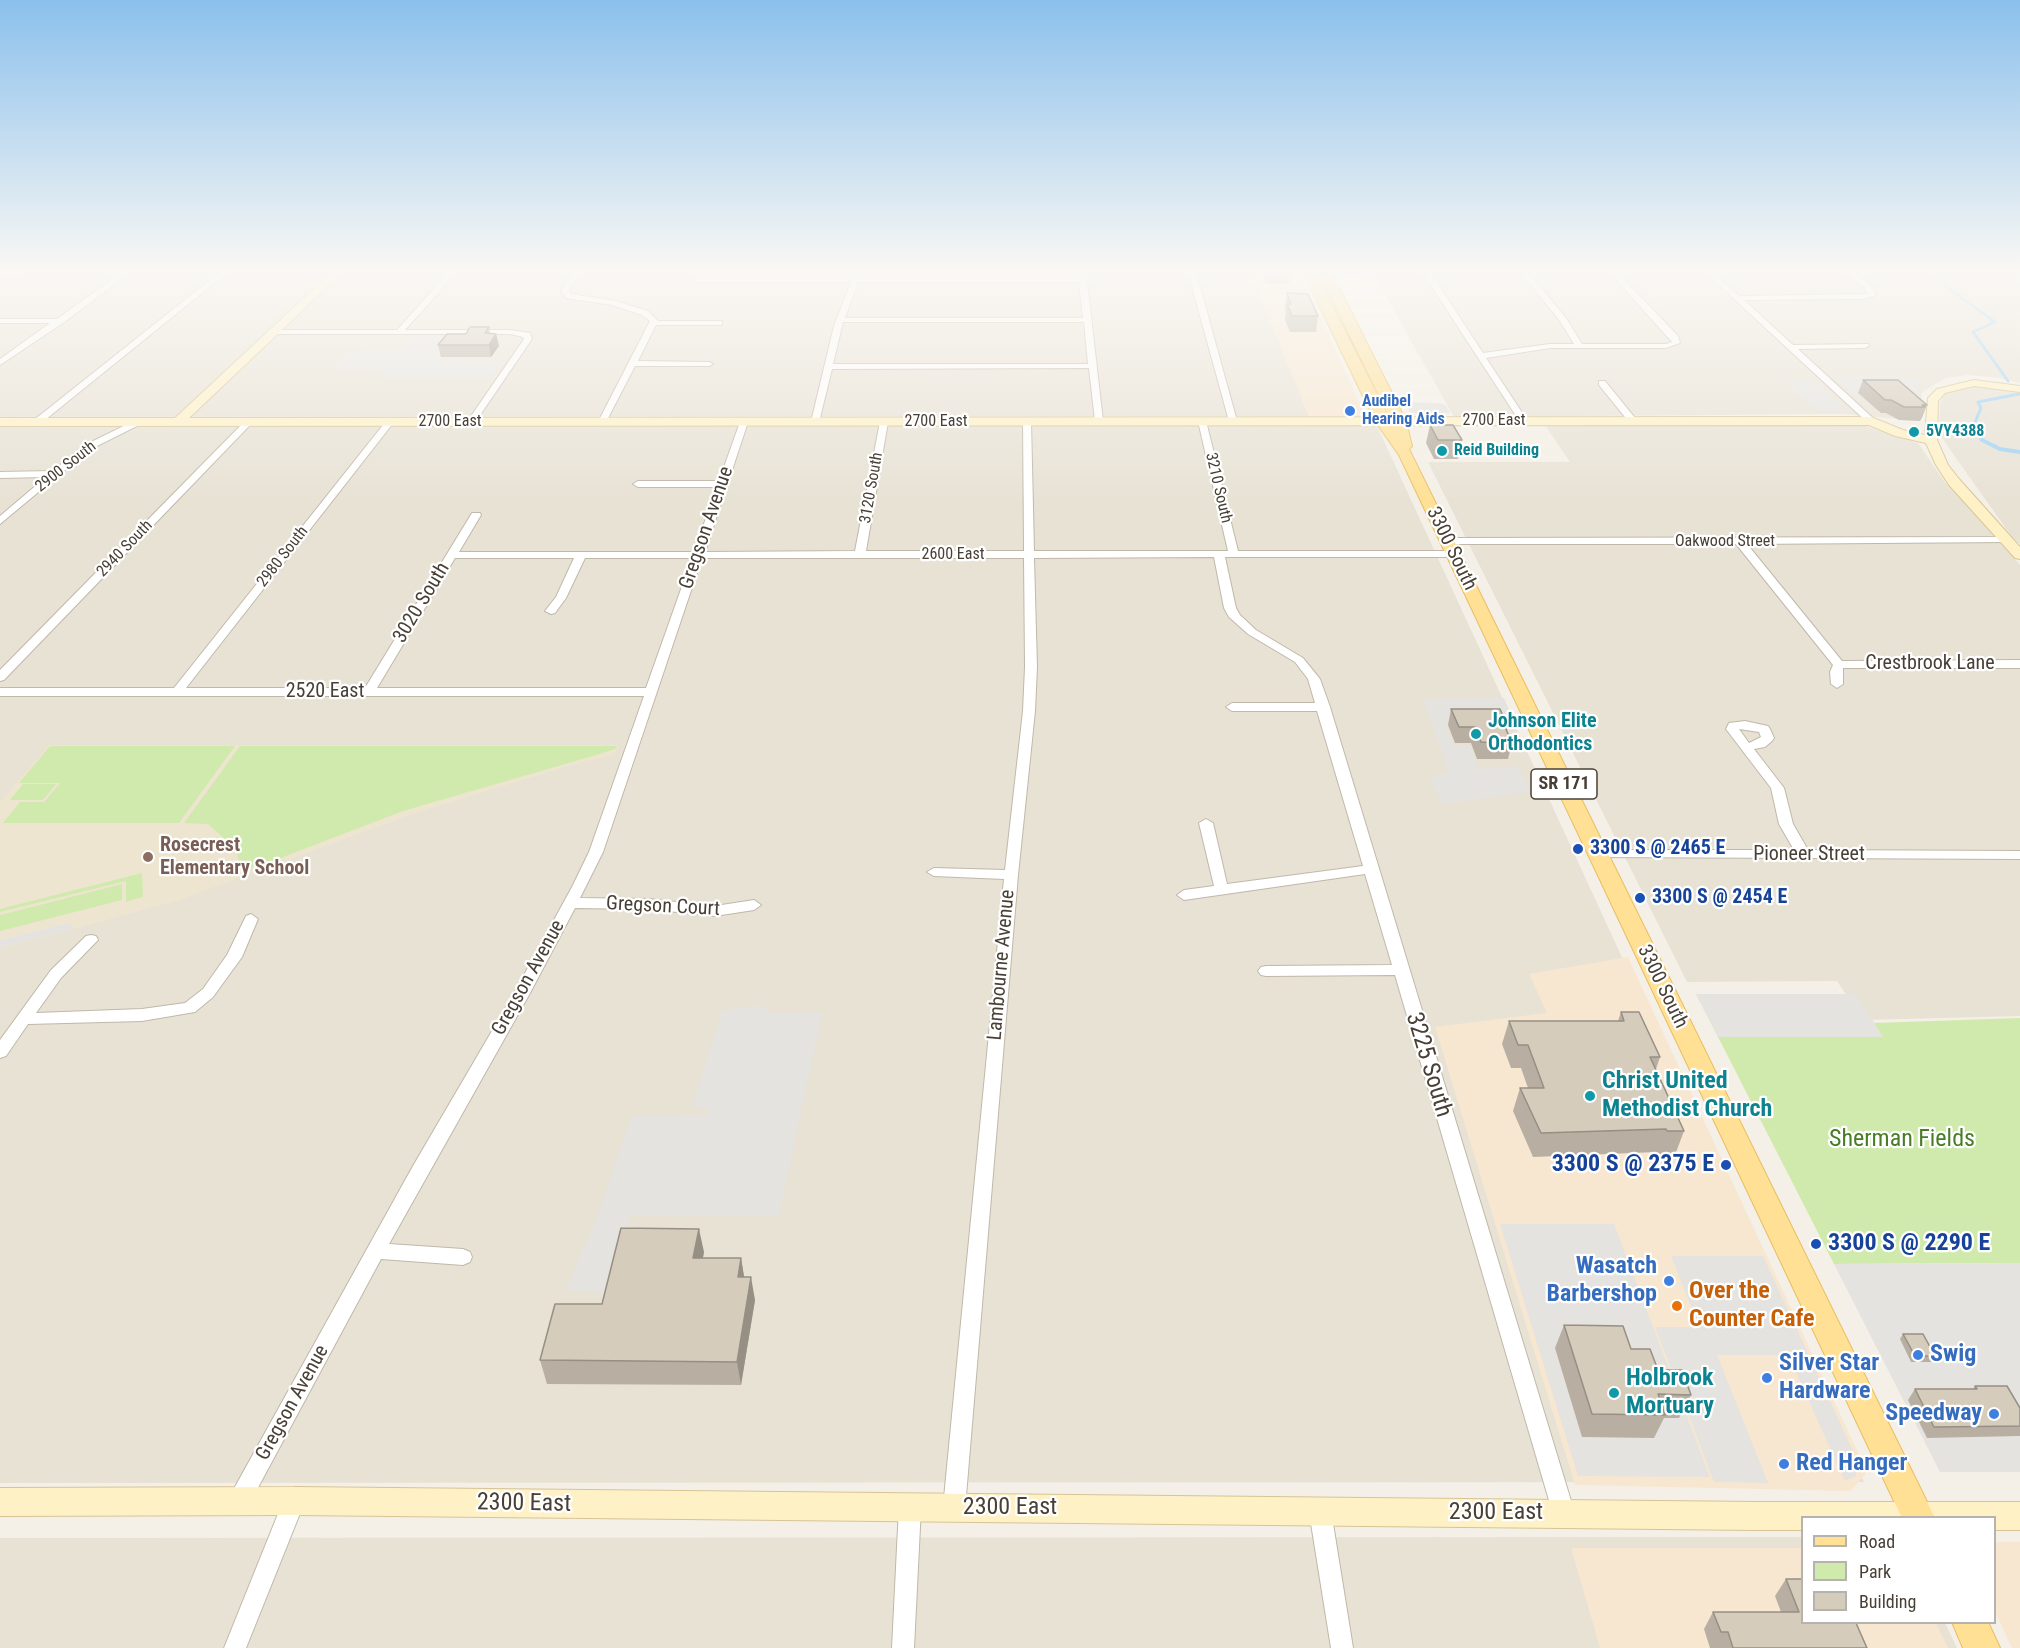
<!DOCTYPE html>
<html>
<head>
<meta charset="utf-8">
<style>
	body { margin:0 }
	#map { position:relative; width:2020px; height:1648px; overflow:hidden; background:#f4f0e7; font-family:"Roboto Condensed",sans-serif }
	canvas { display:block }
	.legend { position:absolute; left:1801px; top:1516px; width:195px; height:108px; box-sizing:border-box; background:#fff; border:2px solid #b6b3af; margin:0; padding:8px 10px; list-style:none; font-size:18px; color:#484036 }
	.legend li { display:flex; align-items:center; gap:12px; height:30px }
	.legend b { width:30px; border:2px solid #b6b3af }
</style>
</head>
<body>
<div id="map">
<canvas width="2020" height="1648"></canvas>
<ul class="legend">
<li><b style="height:8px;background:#ffe095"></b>Road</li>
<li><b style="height:16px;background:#d0eaae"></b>Park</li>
<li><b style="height:16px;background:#d6ccbc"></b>Building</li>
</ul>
</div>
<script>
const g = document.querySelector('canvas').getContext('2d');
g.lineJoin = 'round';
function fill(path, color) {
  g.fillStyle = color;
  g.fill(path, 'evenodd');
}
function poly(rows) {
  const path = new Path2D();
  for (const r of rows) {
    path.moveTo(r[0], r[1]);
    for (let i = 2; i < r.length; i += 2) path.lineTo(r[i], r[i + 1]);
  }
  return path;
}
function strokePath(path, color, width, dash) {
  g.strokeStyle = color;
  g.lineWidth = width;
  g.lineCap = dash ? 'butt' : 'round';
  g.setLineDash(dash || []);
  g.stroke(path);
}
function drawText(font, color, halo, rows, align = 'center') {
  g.font = font + ' "Roboto Condensed",sans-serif';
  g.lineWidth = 4.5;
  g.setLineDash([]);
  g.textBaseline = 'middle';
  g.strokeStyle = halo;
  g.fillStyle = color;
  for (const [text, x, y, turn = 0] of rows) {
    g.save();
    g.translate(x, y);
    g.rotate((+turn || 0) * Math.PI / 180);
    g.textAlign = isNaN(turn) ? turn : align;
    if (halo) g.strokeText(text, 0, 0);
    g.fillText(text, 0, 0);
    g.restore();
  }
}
fill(poly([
	[27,272,1251,272,1309,416,0,417,0,279],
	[1372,272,2020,272,2020,383,1999,378,1968,375,1946,378,1922,392,1918,421,1844,414,1454,417],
	[1980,385,2001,386,2020,393,2020,544,2012,537,1939,434,1940,404,1945,393,1957,388],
	[1545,425,1862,425,1918,443,1944,481,2020,565,2020,1016,1863,1020,1837,981,1687,982,1428,462,1570,462],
	[0,426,1377,426,1864,1482,0,1483],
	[1802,1537,1802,1622,1945,1623,1957,1648,0,1648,0,1538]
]), '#e8e2d5');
fill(poly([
	[1251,272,1300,272,1366,417,1309,416],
	[1628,957,1867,1472,1851,1491,1575,1485,1435,1027,1547,1013,1529,974],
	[1994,1542,2020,1542,2020,1648,2012,1648,1995,1612],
	[1571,1548,1802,1548,1802,1622,1936,1623,1948,1648,1600,1648]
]), '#f7e7d1');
fill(poly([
	[49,745,618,745,614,755,578,763,415,813,176,901,0,949,0,802]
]), '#eee5d0');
fill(poly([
	[50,746,235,746,179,823,3,823,20,802,44,802,60,783,19,783],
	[240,746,617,746,615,749,593,756,403,811,265,864,241,869,236,849,208,824,184,823],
	[23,784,56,784,43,800,10,800],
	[142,873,143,897,126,902,126,881,0,912,0,909],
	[122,884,122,900,0,931,0,915],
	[1696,994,1856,994,1874,1023,2020,1018,2020,1263,1834,1264]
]), '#d0eaae');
fill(poly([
	[440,335,447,335,445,342,416,343,421,346,447,344,434,361,503,363,495,368,495,375,489,377,387,377,381,374,385,369,336,369,339,366,334,365,345,354,364,354,368,350,401,350,410,339],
	[1834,376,1920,377,1917,391,1850,391],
	[1782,379,1811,379,1845,410,1815,410],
	[1405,402,1439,403,1446,405,1450,413,1410,413],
	[1504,698,1514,721,1445,722,1454,745,1470,745,1479,770,1517,766,1532,791,1442,804,1429,777,1443,775,1448,769,1423,699],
	[72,922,71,930,0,948,0,940],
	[1696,994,1856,994,1883,1037,1718,1037],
	[758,1006,772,1013,822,1012,779,1215,631,1215,609,1293,566,1290,595,1222,632,1116,707,1115,707,1108,692,1108,722,1010],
	[1500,1224,1614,1224,1710,1477,1578,1476],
	[1671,1256,1763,1256,1854,1453,1856,1476,1845,1481,1788,1355,1717,1355,1768,1483,1714,1482,1655,1327,1699,1327],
	[2020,1263,2020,1472,1940,1472,1834,1264]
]), '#e5e3df');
strokePath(poly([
	[1926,272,1995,322,1973,332,2008,381],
	[1981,437,1975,422,1981,408,1978,402,2019,394]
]), '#a1d3f3', 3);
strokePath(poly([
	[1980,436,1982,440,2000,449,2020,452]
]), '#a1d3f3', 4);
const street = poly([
	[122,272,131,272,63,323,0,365,0,359,50,323,0,323,0,319,57,319,122,272],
	[220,272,228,272,40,424,34,424,34,420,220,272],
	[449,272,457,272,405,330,510,330,530,333,532,339,474,424,467,422,524,339,523,337,510,334,274,334,270,332,274,330,397,330,449,272],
	[573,272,581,272,569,291,571,294,616,301,648,311,658,321,722,321,722,325,656,325,638,361,709,362,713,364,709,366,635,366,606,422,599,424,598,422,650,321,642,315,612,305,566,298,561,291,573,272],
	[1078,272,1086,272,1103,421,1099,424,1095,421,1089,368,832,369,819,422,812,424,811,422,834,326,851,282,699,282,695,280,699,278,1079,278,1078,272],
	[858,282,1079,282,1083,318,845,318,858,282],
	[843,322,1084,322,1088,364,833,364,843,322],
	[1188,272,1196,272,1237,421,1236,423,1229,421,1188,272],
	[1422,272,1430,272,1483,353,1550,344,1574,344,1560,321,1520,272,1528,272,1566,318,1582,344,1666,344,1672,342,1609,272,1617,272,1678,336,1680,343,1666,348,1550,348,1486,358,1527,420,1520,422,1422,272],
	[1705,272,1713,272,1739,296,1868,294,1864,287,1843,272,1852,272,1870,284,1876,295,1863,299,1744,300,1793,345,1868,344,1869,346,1865,348,1798,349,1874,419,1874,423,1868,423,1705,272],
	[1599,381,1605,381,1635,418,1635,422,1629,422,1599,385,1599,381],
	[1027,418,1031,421,1034,551,1228,551,1198,421,1202,418,1206,421,1238,551,1453,551,1458,554,1453,557,1225,557,1236,608,1240,615,1256,630,1303,658,1320,679,1330,707,1575,1514,1572,1521,1564,1524,1556,1521,1553,1514,1395,975,1266,976,1261,975,1258,971,1261,967,1266,966,1392,965,1365,874,1184,900,1177,895,1184,890,1214,886,1199,823,1206,819,1213,823,1227,884,1363,866,1317,711,1232,711,1226,707,1232,703,1315,703,1308,679,1295,662,1248,634,1229,617,1224,608,1214,557,1034,558,1037,667,1035,711,1018,875,965,1508,962,1515,954,1518,946,1515,943,1508,1004,879,934,876,927,872,934,868,1005,870,1023,711,1025,667,1024,558,702,558,603,852,580,898,648,899,715,906,754,900,761,905,754,910,715,916,648,909,575,908,529,995,389,1244,463,1249,470,1252,472,1257,470,1262,463,1265,381,1259,247,1508,239,1511,231,1508,228,1501,231,1494,413,1166,513,995,572,887,589,852,644,696,0,696,0,688,174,688,387,420,394,422,186,688,365,688,472,513,480,513,481,515,459,552,694,552,717,487,638,487,633,484,638,481,719,481,740,422,744,419,748,422,705,552,855,551,880,422,884,419,888,422,866,551,1024,551,1023,421,1027,418],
	[455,558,574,558,556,597,545,611,551,614,555,613,566,598,585,558,692,558,646,688,377,688,455,558],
	[138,419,141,420,141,424,89,450,0,524,0,516,46,477,0,478,0,472,53,471,83,446,138,419],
	[246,420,253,422,4,680,0,681,0,670,246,420],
	[2004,537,2008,538,2008,542,1747,544,1842,661,2020,660,2020,668,1843,668,1843,684,1837,688,1831,684,1830,672,1833,665,1736,544,1447,544,1442,541,1447,538,2004,537],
	[1745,721,1768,726,1770,729,1774,738,1772,741,1765,747,1754,749,1784,788,1793,824,1808,850,2020,851,2020,859,1593,857,1591,854,1598,850,1794,850,1779,824,1771,788,1726,729,1729,723,1745,721],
	[1739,729,1759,732,1761,737,1749,743,1739,729],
	[251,914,258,919,242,957,213,997,195,1012,142,1021,28,1024,6,1056,0,1058,0,1040,51,970,86,936,91,935,96,936,98,940,61,978,36,1013,142,1009,185,1003,203,989,227,955,246,916,251,914],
	[294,1491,302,1494,305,1501,246,1648,224,1648,286,1494,294,1491],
	[910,1497,918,1500,921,1507,914,1648,892,1648,899,1507,902,1500,910,1497],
	[1320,1501,1328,1504,1331,1511,1353,1648,1331,1648,1309,1511,1312,1504,1320,1501]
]);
const secondary = poly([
	[332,272,343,272,189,418,1871,417,1903,430,1925,435,1928,398,1937,389,1974,380,2020,386,2020,392,1974,386,1945,393,1938,401,1937,440,1948,465,1959,479,2020,547,2020,559,2015,558,1949,485,1936,465,1926,443,1895,436,1869,425,0,426,0,418,175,418,332,272],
	[294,1487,1757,1502,2020,1502,2020,1530,1994,1530,1994,1518,1802,1518,1802,1530,1757,1530,294,1515,0,1516,0,1488,294,1487]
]);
const primary = poly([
	[1303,272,1315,272,1394,427,1319,272,1331,272,1406,421,1412,446,1409,449,1935,1518,1902,1518,1399,455,1375,421,1303,272],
	[1952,1622,1988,1622,2000,1648,1963,1648,1952,1622]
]);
strokePath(street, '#c0b8a9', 2);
strokePath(secondary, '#d6c495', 2);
strokePath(primary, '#e9be61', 2);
fill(street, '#fff');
fill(secondary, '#fff1c6');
fill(primary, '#ffe095');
fill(poly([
	[1262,272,1291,272,1289,284,1266,284],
	[1342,272,1361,272,1360,276,1345,276],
	[1287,293,1318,316,1316,332,1290,332,1285,320,1286,312,1285,309],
	[489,327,490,333,496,334,499,346,491,357,441,357,438,345,466,334],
	[1863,380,1927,405,1922,418,1920,421,1899,420,1886,413,1881,413,1858,393],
	[1430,425,1462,440,1458,459,1434,459,1426,443],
	[1451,709,1508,727,1507,731,1512,743,1508,759,1477,759,1471,743,1455,743,1448,725],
	[1621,1012,1660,1057,1656,1069,1684,1131,1675,1155,1657,1155,1656,1152,1533,1157,1513,1111,1520,1088,1528,1088,1521,1068,1511,1068,1502,1044,1509,1021,1618,1021],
	[704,1252,703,1258,741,1258,744,1277,755,1300,741,1385,547,1384,540,1360,602,1304],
	[1564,1325,1631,1349,1691,1395,1679,1418,1664,1418,1654,1438,1582,1437,1555,1348],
	[1903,1334,1935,1356,1932,1362,1911,1362,1900,1339],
	[1975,1386,2020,1408,2020,1436,1927,1438,1908,1400,1915,1389,1973,1389],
	[1786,1579,1867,1648,1710,1648,1704,1629,1713,1612,1781,1612,1775,1596],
	[1884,1623,1915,1623,1913,1624,1885,1624]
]), '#b8afa2');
fill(poly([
	[496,334,499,346,491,357,489,345],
	[699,1229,704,1252,698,1281,693,1258],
	[741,1258,745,1282,738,1277],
	[751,1277,755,1300,741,1385,737,1362]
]), '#968f84');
const building = poly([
	[1287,293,1308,294,1318,316,1292,316,1287,304,1291,304,1287,293],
	[470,327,489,327,485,333,496,334,489,345,438,345,447,334,466,334,470,327],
	[1863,380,1898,380,1927,405,1922,405,1925,407,1904,407,1891,400,1885,400,1863,380],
	[1430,425,1453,425,1462,440,1438,440,1430,425],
	[1451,709,1500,709,1508,727,1505,727,1512,743,1481,742,1475,727,1459,727,1451,709],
	[1621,1012,1639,1012,1660,1057,1650,1057,1684,1131,1667,1131,1666,1129,1541,1133,1520,1088,1544,1088,1528,1045,1518,1045,1509,1021,1624,1021,1621,1012],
	[621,1228,699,1229,693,1258,741,1258,738,1277,751,1277,737,1362,540,1360,555,1304,602,1304,621,1228],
	[1564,1325,1623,1326,1631,1349,1650,1349,1658,1370,1682,1370,1691,1395,1658,1394,1665,1415,1592,1414,1564,1325],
	[1903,1334,1923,1334,1935,1356,1915,1356,1903,1334],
	[1975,1386,2007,1386,2020,1408,2020,1426,1934,1427,1915,1389,1977,1389,1975,1386],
	[1786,1579,1803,1579,1803,1623,1856,1623,1867,1648,1733,1648,1728,1632,1721,1632,1713,1612,1799,1612,1786,1579]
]);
fill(building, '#d6ccbc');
strokePath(building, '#968f84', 1.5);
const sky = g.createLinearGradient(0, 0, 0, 503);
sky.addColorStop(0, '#8bc0ec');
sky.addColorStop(0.54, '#faf8f4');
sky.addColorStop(1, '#faf8f400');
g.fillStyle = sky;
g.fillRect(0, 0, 2020, 503);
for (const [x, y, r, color] of [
	[1350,411,6,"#3f7fe0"],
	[1914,432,6,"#0f9aa8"],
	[1442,451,6,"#0f9aa8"],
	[1476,734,6,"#0f9aa8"],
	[1578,849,6,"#1a4fb4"],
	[148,857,6,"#8d6e63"],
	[1640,898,6,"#1a4fb4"],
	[1590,1096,6,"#0f9aa8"],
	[1726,1165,6,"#1a4fb4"],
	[1816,1244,6,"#1a4fb4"],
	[1669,1281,6,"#3f7fe0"],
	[1677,1306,6,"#e8710a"],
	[1918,1355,6,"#3f7fe0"],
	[1767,1378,6,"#3f7fe0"],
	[1614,1393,6,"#0f9aa8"],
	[1994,1414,6,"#3f7fe0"],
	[1784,1464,6,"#3f7fe0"]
]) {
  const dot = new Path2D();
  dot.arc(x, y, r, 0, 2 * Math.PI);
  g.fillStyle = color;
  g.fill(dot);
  strokePath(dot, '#fff', 2);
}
drawText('bold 16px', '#366cbe', '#fff', [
	["Audibel",1362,402],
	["Hearing Aids",1362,420]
], 'left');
drawText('16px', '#484036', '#fff', [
	["2700 East",1494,421],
	["2700 East",450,422],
	["2700 East",936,422],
	["2900 South",66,467,-38],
	["3120 South",872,488,-80],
	["3210 South",1218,488,77],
	["Oakwood Street",1725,542],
	["2940 South",125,549,-46],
	["2600 East",953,555],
	["2980 South",283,557,-52]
]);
drawText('bold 16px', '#0d838f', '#fff', [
	["5VY4388",1926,432],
	["Reid Building",1454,451]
], 'left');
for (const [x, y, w] of [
	[1564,784,66]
]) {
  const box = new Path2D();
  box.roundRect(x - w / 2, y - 15, w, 30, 4.5);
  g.fillStyle = '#fff';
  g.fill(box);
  strokePath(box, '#484036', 1.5);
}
drawText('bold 18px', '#484036', null, [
	["SR 171",1564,784]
]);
drawText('20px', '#484036', '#fff', [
	["Gregson Avenue",707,528,-71],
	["3300 South",1451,549,64],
	["3020 South",422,603,-59],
	["Crestbrook Lane",1930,664],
	["2520 East",325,692],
	["Pioneer Street",1809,855],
	["Gregson Court",663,907,3],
	["Lambourne Avenue",1002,965,-85],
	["Gregson Avenue",529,978,-61],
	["3300 South",1662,987,64],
	["Gregson Avenue",293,1403,-61]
]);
drawText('bold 20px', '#0d838f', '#fff', [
	["Johnson Elite",1488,722],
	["Orthodontics",1488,745]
], 'left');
drawText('bold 20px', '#785e54', '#fff', [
	["Rosecrest",160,846],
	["Elementary School",160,869]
], 'left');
drawText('bold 20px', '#164399', '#fff', [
	["3300 S @ 2465 E",1590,849],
	["3300 S @ 2454 E",1652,898]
], 'left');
drawText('24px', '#484036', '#fff', [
	["3225 South",1428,1065,73],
	["2300 East",524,1504,1],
	["2300 East",1010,1508],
	["2300 East",1496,1513]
]);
drawText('bold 24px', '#0d838f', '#fff', [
	["Christ United",1602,1082],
	["Methodist Church",1602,1110],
	["Holbrook",1626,1379],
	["Mortuary",1626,1407]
], 'left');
drawText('24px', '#487c26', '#fff', [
	["Sherman Fields",1902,1140]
]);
drawText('bold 24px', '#164399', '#fff', [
	["3300 S @ 2375 E",1714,1165],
	["3300 S @ 2290 E",1828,1244,"left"]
], 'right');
drawText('bold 24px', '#366cbe', '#fff', [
	["Wasatch",1657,1267,"right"],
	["Barbershop",1657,1295,"right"],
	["Swig",1930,1355],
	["Silver Star",1779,1364],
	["Hardware",1779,1392],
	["Speedway",1982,1414,"right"],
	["Red Hanger",1796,1464]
], 'left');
drawText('bold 24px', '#c56008', '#fff', [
	["Over the",1689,1292],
	["Counter Cafe",1689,1320]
], 'left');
</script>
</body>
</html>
